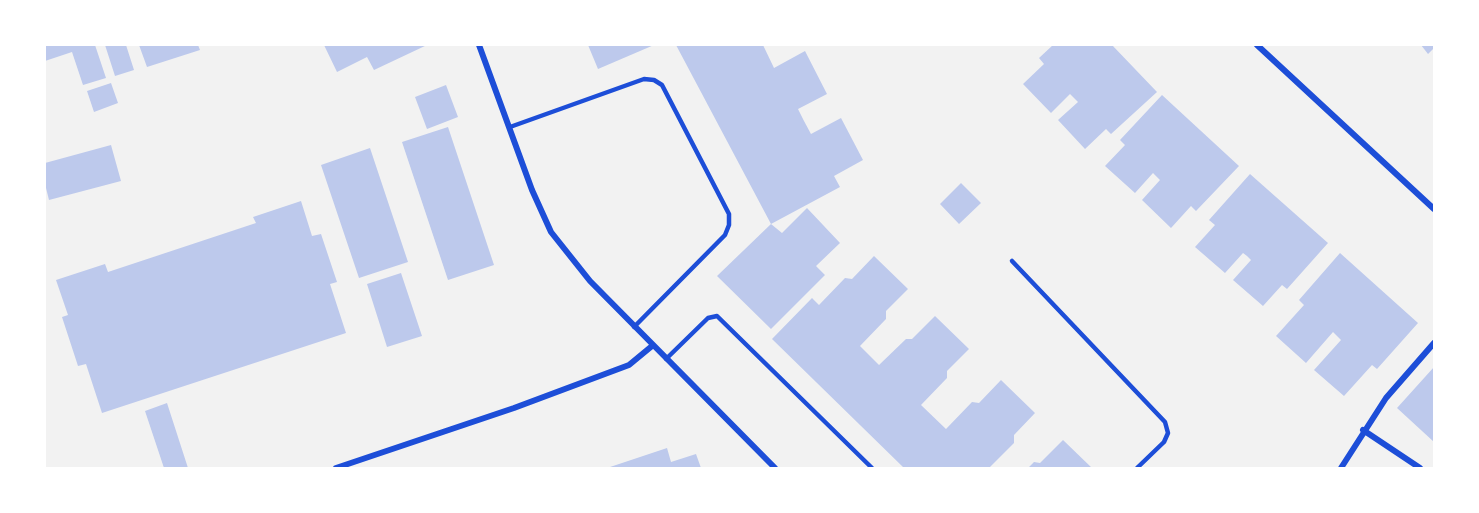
<!DOCTYPE html>
<html>
<head>
<meta charset="utf-8">
<style>
	body { margin:0 }
	#map { position:relative; width:1479px; height:513px; overflow:hidden; background:#f2f2f2; font-family:"Crimson Pro",serif }
	canvas { display:block }
	.frame { position:absolute; inset:0; border:46px solid #fff; pointer-events:none }
</style>
</head>
<body>
<div id="map">
<canvas width="1479" height="513"></canvas>
<div class="frame"></div>
</div>
<script>
const g = document.querySelector('canvas').getContext('2d');
g.lineJoin = 'round';
function fill(path, color) {
  g.fillStyle = color;
  g.fill(path, 'evenodd');
}
function poly(rows) {
  const path = new Path2D();
  for (const r of rows) {
    path.moveTo(r[0], r[1]);
    for (let i = 2; i < r.length; i += 2) path.lineTo(r[i], r[i + 1]);
  }
  return path;
}
function strokePath(path, color, width, dash) {
  g.strokeStyle = color;
  g.lineWidth = width;
  g.lineCap = dash ? 'butt' : 'round';
  g.setLineDash(dash || []);
  g.stroke(path);
}
fill(poly([
	[45,45,95,45,106,78,83,85,72,52,45,61],
	[105,45,126,45,134,70,115,76],
	[139,45,198,45,200,50,147,67],
	[324,45,427,45,374,70,367,57,337,72],
	[588,45,654,45,598,69],
	[676,45,763,45,774,68,805,51,827,94,798,109,804,121,811,134,841,118,863,160,834,176,840,187,771,224],
	[1053,45,1112,45,1157,92,1111,134,1106,129,1085,149,1058,120,1078,102,1070,94,1051,113,1023,84,1044,64,1039,58],
	[1421,45,1434,45,1434,48,1428,54],
	[111,83,118,103,94,112,87,91],
	[446,85,458,117,427,129,415,97],
	[1162,95,1239,166,1196,211,1191,206,1171,228,1142,200,1160,180,1153,173,1135,193,1105,166,1125,145,1120,140],
	[448,127,494,265,448,280,402,142],
	[111,145,121,181,49,200,45,184,45,163],
	[370,148,408,262,359,278,321,165],
	[1250,174,1328,243,1287,289,1282,285,1263,306,1233,280,1251,260,1247,256,1243,253,1225,273,1195,247,1215,225,1209,220],
	[961,183,981,203,959,224,940,204],
	[301,201,312,236,321,234,337,282,330,284,346,333,102,413,86,364,78,366,62,317,68,315,56,280,105,264,108,272,256,223,253,217],
	[807,208,840,243,816,266,825,275,771,329,717,276,771,224,782,233],
	[1340,253,1418,323,1377,369,1372,365,1344,396,1314,370,1341,340,1333,332,1306,363,1276,336,1304,305,1299,300],
	[874,256,908,289,886,311,886,319,860,346,879,365,906,339,912,339,935,316,969,349,947,371,947,378,921,405,946,429,972,402,979,403,1001,380,1035,413,1014,435,1014,443,989,468,904,468,772,339,812,298,819,305,845,278,852,279],
	[401,273,422,336,387,347,367,284],
	[1434,367,1434,442,1397,408],
	[167,403,188,468,164,468,145,411],
	[1063,440,1092,468,1028,468,1034,462,1040,463],
	[667,448,671,462,696,454,701,468,607,468]
]), '#bdc9ec');
strokePath(poly([
	[510,127,644,79,654,80,662,85,729,214,729,225,725,235,634,327],
	[1012,261,1165,422,1168,433,1164,442,1137,468],
	[666,359,708,318,717,316,872,468]
]), '#1d4ed8', 4.5);
strokePath(poly([
	[479,45,532,190,551,232,590,281,775,468],
	[1257,45,1434,209],
	[1363,430,1420,468],
	[336,468,514,408,629,365,652,346],
	[1341,468,1386,398,1434,343]
]), '#1d4ed8', 6);
</script>
</body>
</html>
